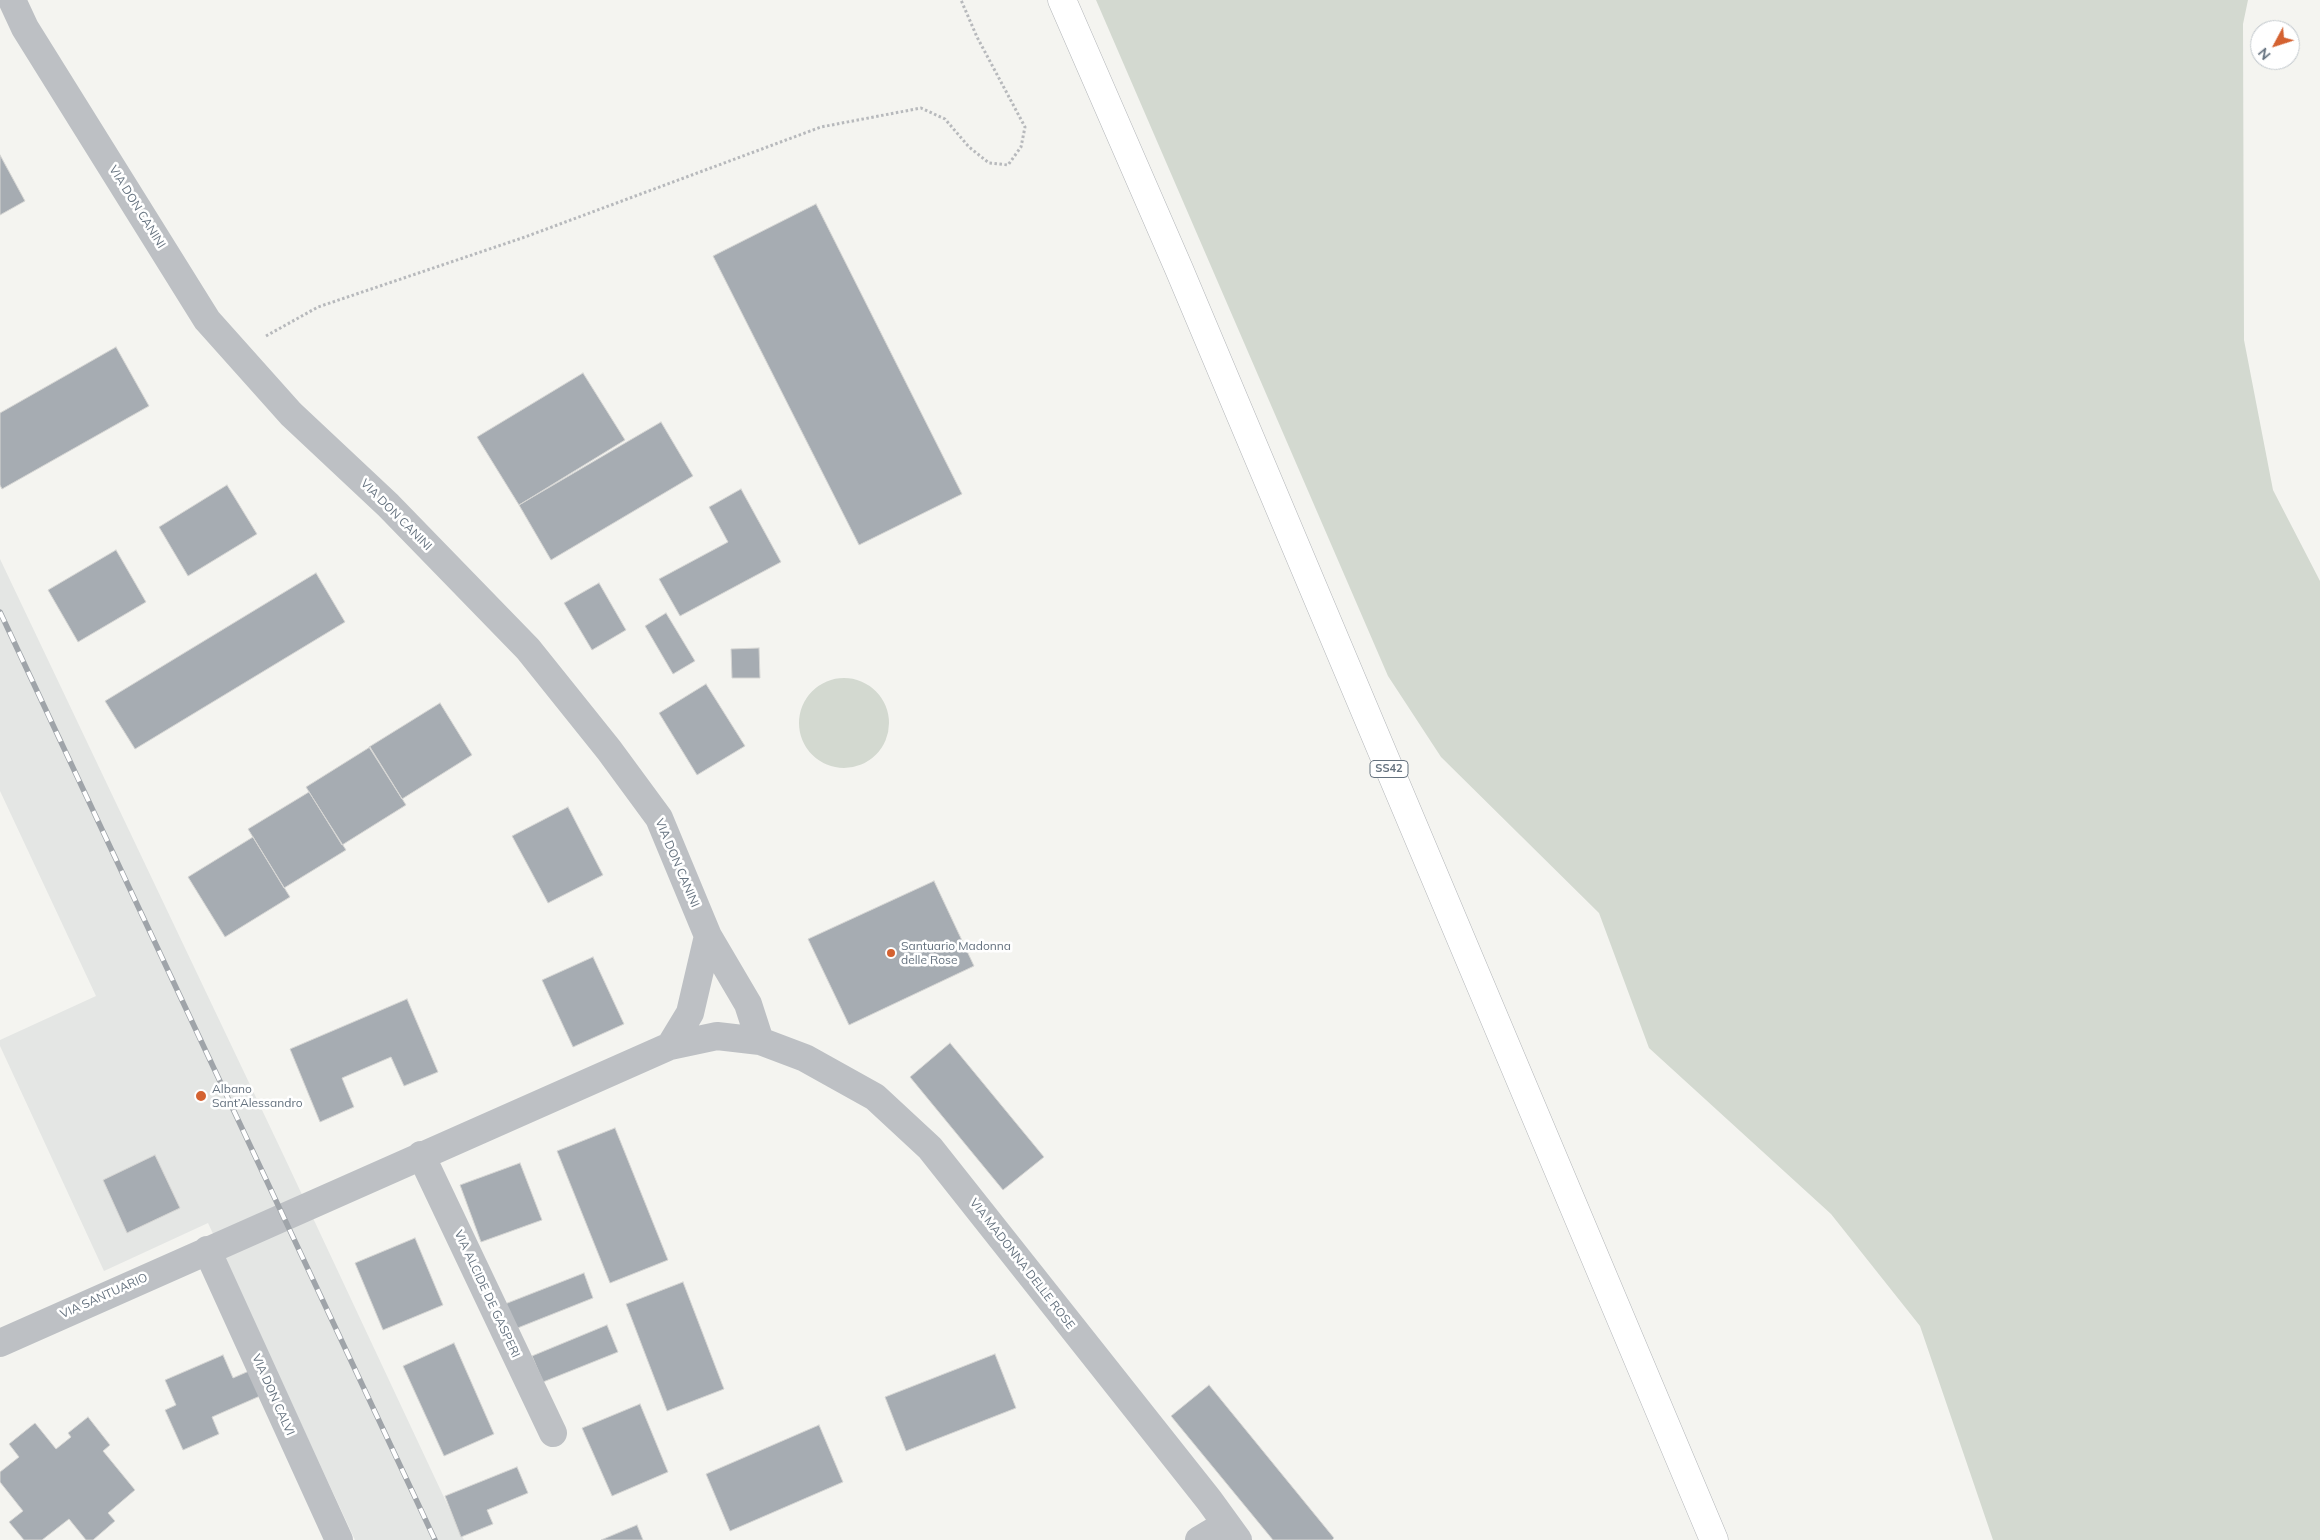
<!DOCTYPE html>
<html>
<head>
<meta charset="utf-8">
<style>
	body { margin:0 }
	#map { position:relative; width:2320px; height:1540px; overflow:hidden; background:#f4f4f0; font-family:Mulish,sans-serif }
	canvas { display:block }
	.north { position:absolute; left:2250px; top:20px; width:50px; height:50px; box-sizing:border-box; background:#fff; border:1px solid #c1c7cc; border-radius:50%; rotate:230deg; font-size:14px; font-weight:700; line-height:20px; text-align:center; color:#65727f }
	.north::after { content:''; display:block; margin:auto; width:18px; height:22px; background:#d46231; clip-path:polygon(50% 0,100% 100%,50% 72%,0 100%) }
</style>
</head>
<body>
<div id="map">
<canvas width="2320" height="1540"></canvas>
<div class="north">N</div>
</div>
<script>
const g = document.querySelector('canvas').getContext('2d');
g.lineJoin = 'round';
function fill(path, color) {
  g.fillStyle = color;
  g.fill(path, 'evenodd');
}
function poly(rows) {
  const path = new Path2D();
  for (const r of rows) {
    if (r.length === 3) {
      path.moveTo(r[0] + r[2], r[1]);
      path.arc(r[0], r[1], r[2], 0, 2 * Math.PI);
      continue;
    }
    path.moveTo(r[0], r[1]);
    for (let i = 2; i < r.length; i += 2) path.lineTo(r[i], r[i + 1]);
  }
  return path;
}
function strokePath(path, color, width, dash) {
  g.strokeStyle = color;
  g.lineWidth = width;
  g.lineCap = dash ? 'butt' : 'round';
  g.setLineDash(dash || []);
  g.stroke(path);
}
function drawText(font, color, halo, rows, align = 'center') {
  g.font = font + ' Mulish,sans-serif';
  g.lineWidth = 5;
  g.setLineDash([]);
  g.textBaseline = 'middle';
  g.strokeStyle = halo;
  g.fillStyle = color;
  for (const [text, x, y, turn = 0] of rows) {
    g.save();
    g.translate(x, y);
    g.rotate((+turn || 0) * Math.PI / 180);
    g.textAlign = isNaN(turn) ? turn : align;
    if (halo) g.strokeText(text, 0, 0);
    g.fillText(text, 0, 0);
    g.restore();
  }
}
fill(poly([
	[0,559,282,1152,464,1540,355,1540,208,1223,104,1271,0,1046,0,1040,96,996,0,791]
]), '#e4e6e4');
fill(poly([
	[1096,0,2248,0,2243,24,2244,340,2273,490,2320,581,2320,1540,1993,1540,1920,1326,1831,1214,1649,1048,1599,913,1441,757,1388,676],
	[844,723,45]
]), '#d3d9d0');
const building = poly([
	[0,155,25,201,0,215,0,155],
	[816,204,962,494,859,545,713,256,816,204],
	[116,347,149,406,2,489,0,485,0,413,116,347],
	[583,373,625,440,519,505,477,437,583,373],
	[661,422,693,476,551,560,519,505,661,422],
	[227,485,257,534,188,576,159,527,227,485],
	[741,489,781,562,680,616,659,579,728,542,709,507,741,489],
	[116,550,146,602,78,642,48,590,116,550],
	[316,573,345,622,135,749,105,701,316,573],
	[599,583,626,630,592,650,564,603,599,583],
	[666,613,695,661,673,674,645,626,666,613],
	[759,648,760,678,732,678,731,649,759,648],
	[706,684,745,746,697,775,659,713,706,684],
	[440,703,472,755,402,799,369,747,440,703],
	[370,747,406,805,342,845,306,787,370,747],
	[309,792,346,850,284,888,248,829,309,792],
	[568,807,603,875,548,903,512,836,568,807],
	[253,837,290,897,225,937,188,877,253,837],
	[934,881,974,966,849,1025,808,939,934,881],
	[593,957,624,1024,573,1047,542,980,593,957],
	[407,999,438,1072,404,1086,391,1057,342,1078,354,1107,320,1122,290,1049,407,999],
	[950,1043,1044,1157,1003,1190,910,1077,950,1043],
	[615,1128,668,1260,610,1283,557,1151,615,1128],
	[155,1155,180,1208,127,1233,103,1180,155,1155],
	[520,1163,542,1220,481,1242,460,1185,520,1163],
	[415,1238,443,1305,383,1330,355,1263,415,1238],
	[584,1273,593,1298,515,1329,505,1304,584,1273],
	[683,1282,724,1389,667,1411,626,1304,683,1282],
	[607,1325,618,1352,543,1382,532,1356,607,1325],
	[454,1343,494,1434,444,1456,403,1366,454,1343],
	[995,1354,1016,1408,906,1451,885,1397,995,1354],
	[223,1355,233,1378,249,1371,260,1396,212,1417,219,1434,183,1450,165,1410,176,1405,165,1380,223,1355],
	[1209,1385,1334,1538,1332,1540,1273,1540,1171,1416,1209,1385],
	[640,1404,668,1472,612,1496,582,1428,640,1404],
	[88,1417,110,1445,103,1451,135,1490,108,1513,115,1521,93,1540,86,1540,69,1519,42,1540,24,1540,9,1522,23,1511,0,1482,0,1472,19,1457,9,1444,35,1423,56,1449,71,1437,68,1433,88,1417],
	[819,1425,843,1482,730,1531,706,1474,819,1425],
	[517,1467,528,1493,487,1510,493,1524,461,1537,445,1496,517,1467],
	[637,1525,643,1540,601,1540,637,1525]
]);
fill(building, '#a6acb2');
strokePath(building, '#d5d5d3', 1);
const highway = poly([
	[1062,0,1179,269,1714,1540]
]);
strokePath(highway, '#b2b5b8', 29);
strokePath(poly([
	[266,336,318,307,525,237,821,127,921,108,945,119,969,147,989,163,1008,165,1021,147,1025,127,977,37,961,0]
]), '#b7b9bc', 3, [2.5, 2.5]);
strokePath(poly([
	[12,0,25,28,207,320,291,414,388,505,528,649,609,750,659,818,708,936,748,1004,760,1041],
	[670,1046,690,1013,708,936],
	[421,1155,553,1433],
	[207,1250,339,1540],
	[0,1343,670,1046,717,1036,760,1041,805,1058,875,1097,930,1148,1209,1500,1238,1540],
	[1199,1540,1226,1524]
]), '#bdc0c4', 28);
strokePath(highway, '#fff', 28);
const rail = poly([
	[0,612,435,1540]
]);
strokePath(rail, '#9fa4a9', 5.5);
strokePath(rail, '#fff', 4, [11]);
for (const [x, y, r, color] of [
	[891,953,5,"#d46231"],
	[201,1096,6,"#d46231"]
]) {
  const dot = new Path2D();
  dot.arc(x, y, r, 0, 2 * Math.PI);
  g.fillStyle = color;
  g.fill(dot);
  strokePath(dot, '#fff', 2);
}
for (const [x, y, w] of [
	[1389,769,38]
]) {
  const box = new Path2D();
  box.roundRect(x - w / 2, y - 8.5, w, 17, 4);
  g.fillStyle = '#fff';
  g.fill(box);
  strokePath(box, '#65727f', 1);
}
drawText('bold 11px', '#65727f', null, [
	["SS42",1389,769]
]);
drawText('12px', '#65727f', '#fff', [
	["VIA DON CANINI",137,207,58],
	["VIA DON CANINI",396,515,45],
	["VIA DON CANINI",677,863,67],
	["VIA MADONNA DELLE ROSE",1022,1264,52],
	["VIA ALCIDE DE GASPERI",487,1294,65],
	["VIA SANTUARIO",104,1296,-24],
	["VIA DON CALVI",273,1395,66]
]);
drawText('12px', '#65727f', '#fff', [
	["Santuario Madonna",901,946],
	["delle Rose",901,960],
	["Albano",212,1089],
	["Sant’Alessandro",212,1103]
], 'left');
</script>
</body>
</html>
